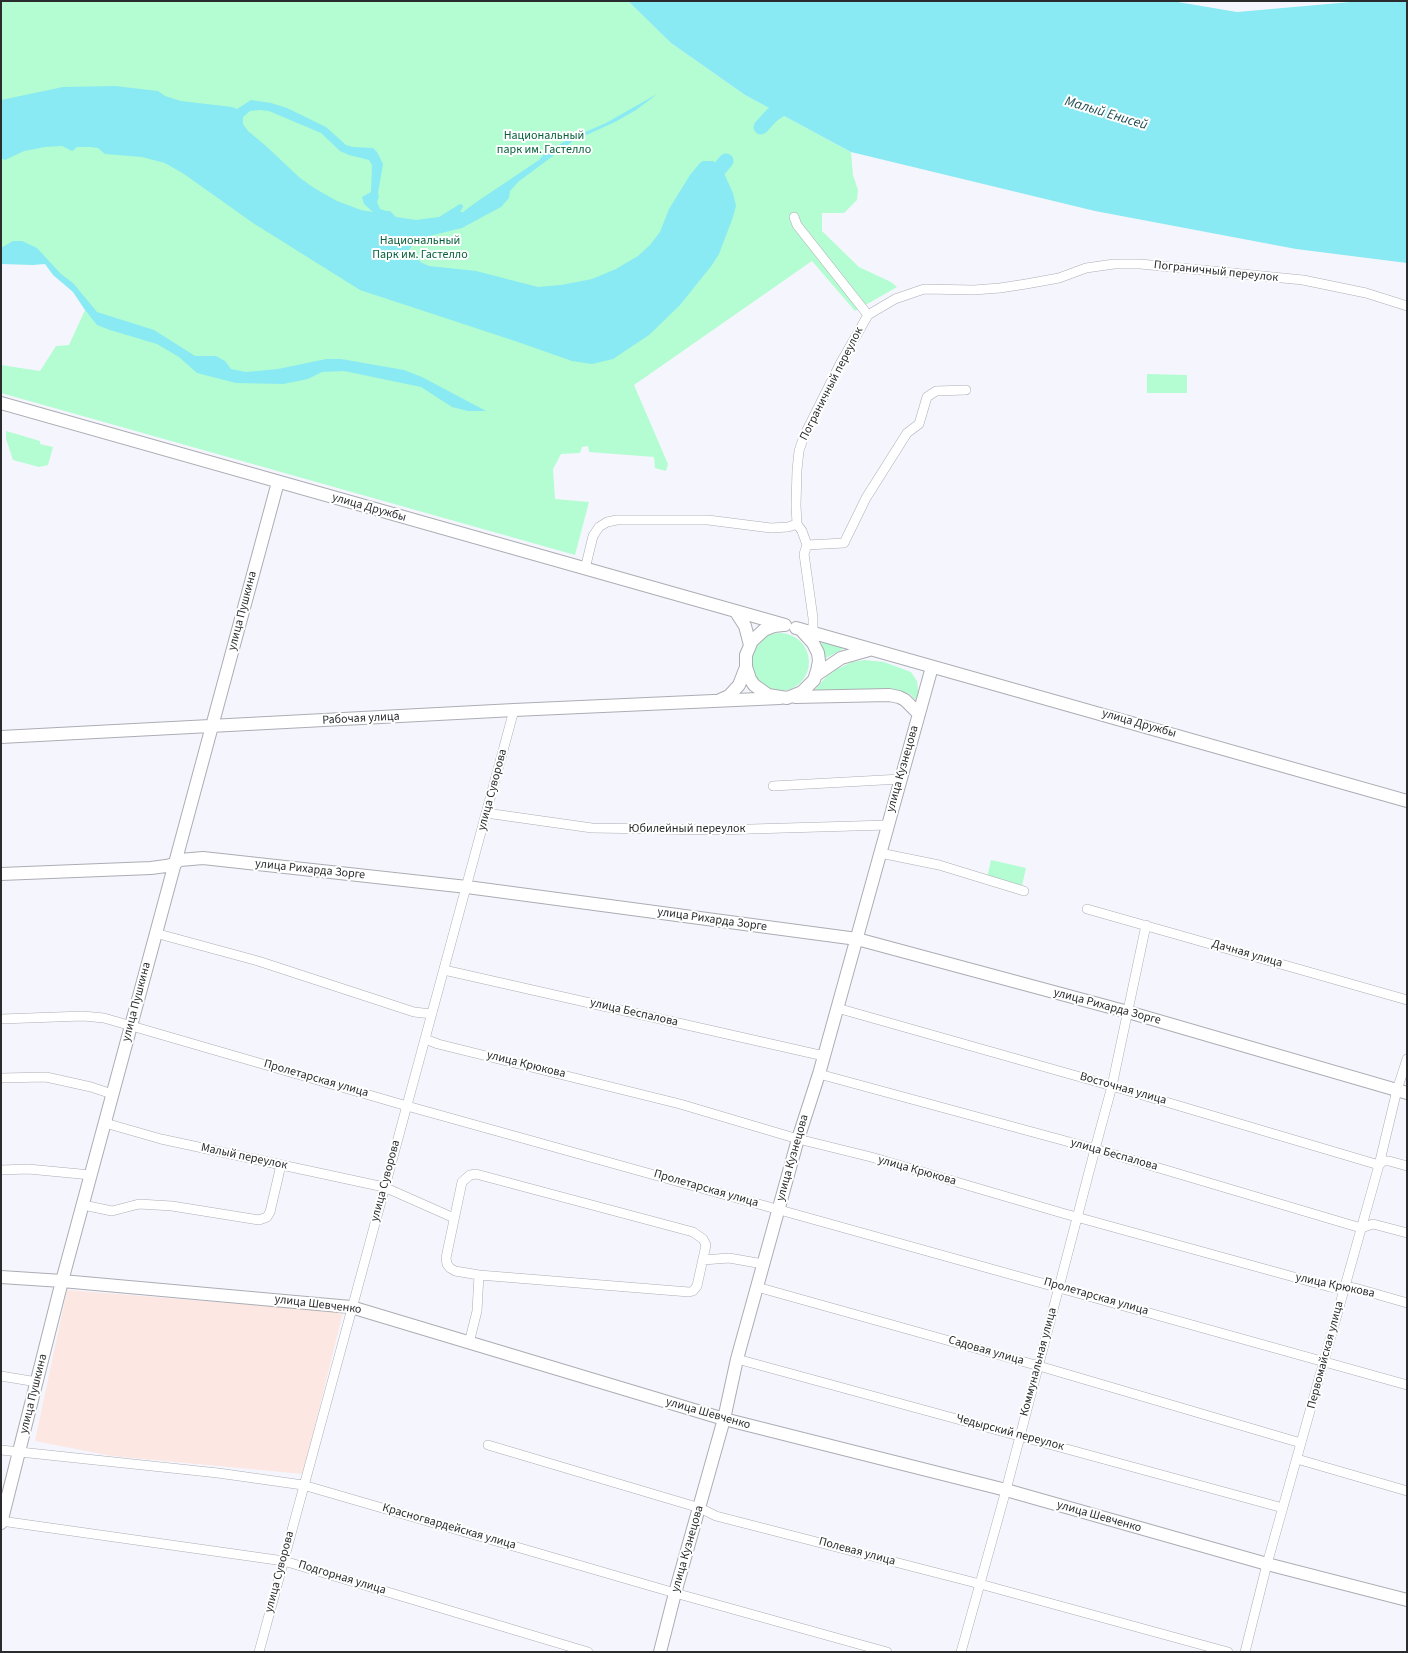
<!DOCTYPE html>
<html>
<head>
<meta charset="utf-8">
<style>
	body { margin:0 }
	#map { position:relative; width:1408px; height:1653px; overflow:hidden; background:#f5f6fd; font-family:"Source Sans 3",sans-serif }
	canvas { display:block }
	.frame { position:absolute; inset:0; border:2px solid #2a2b2d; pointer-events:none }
</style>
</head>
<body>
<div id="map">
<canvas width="1408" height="1653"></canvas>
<div class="frame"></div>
</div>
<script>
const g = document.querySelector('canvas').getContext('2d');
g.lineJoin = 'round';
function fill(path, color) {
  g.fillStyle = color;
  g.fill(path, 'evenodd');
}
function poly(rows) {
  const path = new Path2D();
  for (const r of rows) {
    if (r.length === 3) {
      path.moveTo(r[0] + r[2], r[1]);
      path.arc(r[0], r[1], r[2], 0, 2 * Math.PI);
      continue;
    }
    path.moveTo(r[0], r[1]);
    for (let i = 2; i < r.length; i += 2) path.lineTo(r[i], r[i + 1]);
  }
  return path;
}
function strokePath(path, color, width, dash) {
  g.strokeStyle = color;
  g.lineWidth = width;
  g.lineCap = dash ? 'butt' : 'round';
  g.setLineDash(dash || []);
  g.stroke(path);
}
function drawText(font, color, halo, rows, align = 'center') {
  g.font = font + ' "Source Sans 3",sans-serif';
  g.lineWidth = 4;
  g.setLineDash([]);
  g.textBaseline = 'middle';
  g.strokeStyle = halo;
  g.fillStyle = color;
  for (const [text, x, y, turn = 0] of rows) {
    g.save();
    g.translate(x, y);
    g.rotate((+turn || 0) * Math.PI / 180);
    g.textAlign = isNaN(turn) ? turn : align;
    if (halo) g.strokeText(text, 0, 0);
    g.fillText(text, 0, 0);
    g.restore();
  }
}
fill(poly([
	[67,1290,343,1312,303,1474,112,1456,35,1441]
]), '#fce7e2');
fill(poly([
	[1,1,628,1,671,43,745,95,851,152,853,175,858,190,857,200,844,213,822,213,822,231,859,267,891,282,897,287,855,311,812,261,634,385,668,464,666,471,655,468,654,457,589,452,588,446,582,447,580,453,561,454,553,469,555,499,589,502,575,555,1,393,1,365,40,371,56,346,69,345,85,310,89,315,91,311,52,265,1,257],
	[1147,374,1187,375,1187,393,1147,393],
	[6,431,40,441,40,444,53,447,48,465,39,467,13,460,6,439],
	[780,662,29],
	[821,640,845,648,824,659],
	[865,660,884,662,911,672,917,681,920,705,910,694,901,691,812,693,826,677,837,669,852,662],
	[991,860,1026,868,1022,886,987,878]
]), '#b4fcd2');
fill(poly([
	[628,1,1172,1,1237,12,1362,1,1407,1,1407,263,1296,249,1095,211,851,152,745,95,671,43],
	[115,86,158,91,165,96,181,101,232,107,237,109,251,100,271,103,287,108,326,127,346,145,353,147,373,148,377,152,383,164,378,193,379,197,377,202,380,209,386,211,390,211,396,217,416,220,439,217,460,204,463,205,463,207,460,212,463,212,475,203,539,160,545,153,567,140,606,123,657,94,636,110,615,122,573,141,518,182,510,191,509,198,501,207,462,228,421,238,414,243,409,250,411,254,422,263,429,266,476,271,538,287,561,285,592,279,616,269,638,256,650,245,660,232,669,209,690,175,700,163,703,161,713,161,722,169,733,193,736,206,733,217,719,254,712,265,680,305,649,335,613,359,592,364,572,361,518,342,360,290,253,223,184,174,165,163,142,157,105,154,98,148,90,147,77,147,72,151,62,146,45,147,24,151,5,160,1,158,1,100,63,87],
	[259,110,269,111,321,133,340,151,349,155,369,160,372,165,371,192,362,197,364,204,373,212,361,210,337,201,314,188,300,178,266,146,248,131,243,124,243,117,250,111],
	[13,241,22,241,37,248,61,274,73,283,97,312,154,330,195,356,216,356,225,361,231,369,246,372,278,369,326,359,341,359,404,370,422,377,486,411,468,411,452,407,421,387,344,371,322,372,308,379,283,384,236,383,197,373,179,357,157,344,110,330,97,325,85,310,73,292,53,275,45,264,33,265,1,264,1,248]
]), '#89eaf3');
strokePath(poly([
	[761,127,772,115,794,100],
	[709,184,715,174,726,161]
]), '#89eaf3', 15);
const street = poly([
	[794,217,797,225,868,315],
	[807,545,802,531,797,524,796,505,797,470,799,451,804,436,840,364,868,315,895,299,924,289,974,290,1000,288,1026,284,1059,278,1086,268,1114,264,1140,264,1303,280,1366,293,1407,306],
	[807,545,844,543,866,498,907,433,919,424,927,397,936,391,966,390],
	[807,545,804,554,813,618,813,638],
	[585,569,593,536,599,527,607,522,617,520,708,520,771,528,788,527,797,524],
	[773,786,901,779],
	[486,813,592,828,717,830,888,825],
	[880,853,939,865,1024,891],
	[1087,909,1407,1000],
	[155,933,258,961,414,1012,432,1014],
	[444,970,824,1056],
	[837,1008,1112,1086,1379,1165,1383,1161,1389,1161,1407,1166],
	[1,1019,83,1016,104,1018,407,1106,1407,1385],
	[425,1039,438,1044,680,1104,798,1139,871,1157,1062,1213,1330,1287,1343,1290,1348,1287,1355,1288,1407,1303],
	[819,1074,1095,1149,1361,1228,1373,1224,1407,1233],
	[1,1078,46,1077,91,1087,112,1094],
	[105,1123,161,1139,384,1187,454,1218],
	[1,1170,28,1169,91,1175],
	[83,1205,112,1211,139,1204,172,1206,259,1220,267,1217,270,1212,281,1165],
	[703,1260,729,1258,763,1264],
	[757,1287,1039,1366,1301,1443],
	[469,1343,477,1311,479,1275,689,1292,693,1291,697,1286,706,1245,703,1239,693,1232,476,1174,470,1175,462,1182,446,1258,447,1264,450,1268,455,1271,479,1275],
	[737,1359,1283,1508],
	[1,1376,37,1382],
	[488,1445,700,1508,716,1516,980,1584,1228,1652],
	[1,1450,218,1473,303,1485,675,1593,887,1652],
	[1297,1459,1407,1491],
	[1,1521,284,1561,588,1652],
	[259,1652,514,710],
	[961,1652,1006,1490,1095,1149,1112,1086,1146,925],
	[1245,1652,1267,1564,1379,1165,1397,1090,1407,1059]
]);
const secondary = poly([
	[1,403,785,625],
	[736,612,745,626,750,645],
	[796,628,1407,801],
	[746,667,750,679,754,685,768,695,787,698,802,692,814,680,817,671,819,661,818,653,813,643,802,631],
	[816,675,841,658,869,650],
	[795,697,889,695,899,697,905,700,919,714],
	[720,700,729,696,739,685,746,667,746,655,752,641,764,630,774,626,783,625],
	[1,737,514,710,780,698],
	[1,874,151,868,166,866,174,864,180,860,203,858,467,887,857,939,1128,1012,1407,1093],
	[1,1277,62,1281,351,1307,724,1419,1006,1490,1267,1564,1407,1600],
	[1,1523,62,1281,278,482],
	[660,1652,675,1593,724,1419,737,1359,798,1139,819,1074,932,667]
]);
strokePath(street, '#acadb4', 10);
strokePath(secondary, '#acadb4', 14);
strokePath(street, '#fff', 9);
strokePath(secondary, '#fff', 12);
drawText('12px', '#08613d', '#fff', [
	["Национальный",544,136],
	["парк им. Гастелло",544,150],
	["Национальный",420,241],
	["Парк им. Гастелло",420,255]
]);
drawText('12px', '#2a2b2d', '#fff', [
	["Пограничный переулок",1216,272,6],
	["Пограничный переулок",832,384,-63],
	["улица Дружбы",369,508,16],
	["улица Пушкина",243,611,-75],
	["Рабочая улица",361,719,-3],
	["улица Дружбы",1139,724,16],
	["улица Кузнецова",903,769,-74],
	["улица Суворова",493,790,-75],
	["Юбилейный переулок",687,829],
	["улица Рихарда Зорге",310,870,6],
	["улица Рихарда Зорге",712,920,8],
	["Дачная улица",1247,954,16],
	["улица Пушкина",137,1002,-75],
	["улица Рихарда Зорге",1107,1007,15],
	["улица Беспалова",634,1013,13],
	["улица Крюкова",526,1065,14],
	["Пролетарская улица",316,1079,16],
	["Восточная улица",1123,1089,16],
	["улица Беспалова",1114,1155,16],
	["Малый переулок",244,1157,12],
	["улица Кузнецова",793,1158,-74],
	["улица Крюкова",917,1171,16],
	["улица Суворова",386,1181,-75],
	["Пролетарская улица",706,1189,16],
	["улица Крюкова",1335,1286,12],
	["Пролетарская улица",1096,1297,16],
	["улица Шевченко",318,1305,7],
	["Садовая улица",986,1351,16],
	["Первомайская улица",1326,1355,-75],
	["Коммунальная улица",1039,1362,-75],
	["улица Пушкина",34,1394,-76],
	["улица Шевченко",708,1414,16],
	["Чедырский переулок",1010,1433,15],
	["улица Шевченко",1099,1517,16],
	["Красногвардейская улица",449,1527,16],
	["улица Кузнецова",688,1549,-74],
	["Полевая улица",857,1552,15],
	["улица Суворова",280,1572,-75],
	["Подгорная улица",342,1578,17]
]);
drawText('italic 14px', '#234f53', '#fff', [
	["Малый Енисей",1106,114,17]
]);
</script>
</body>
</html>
